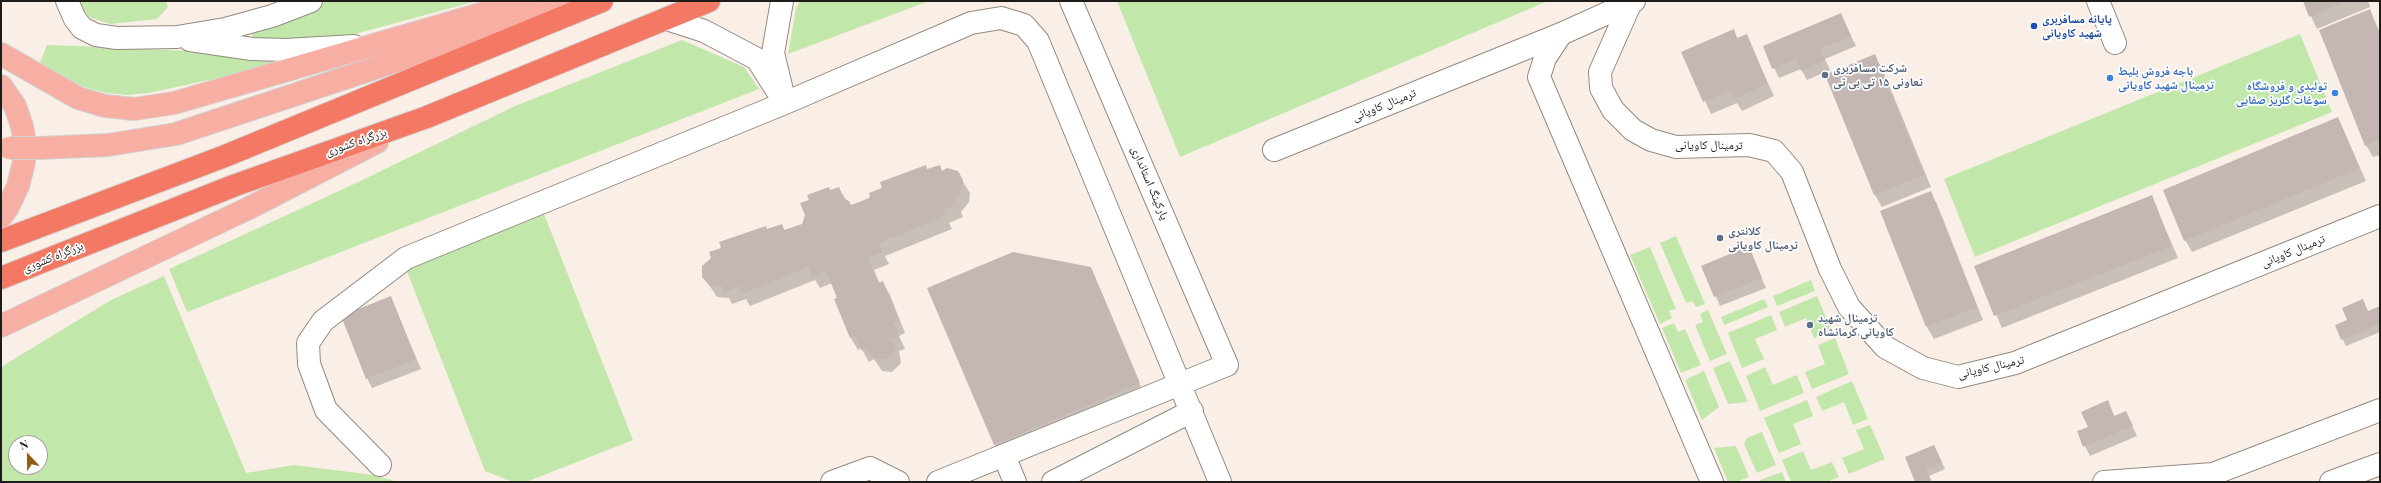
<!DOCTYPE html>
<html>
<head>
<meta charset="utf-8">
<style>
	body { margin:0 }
	#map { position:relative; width:2381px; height:483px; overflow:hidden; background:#faefe6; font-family:"Playfair Display",serif }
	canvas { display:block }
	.frame { position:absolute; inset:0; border:2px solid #1e1b18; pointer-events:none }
	.north { position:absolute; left:8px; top:435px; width:40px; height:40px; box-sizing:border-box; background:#fefefe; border:1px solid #a4a3a2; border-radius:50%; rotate:338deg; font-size:11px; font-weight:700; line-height:16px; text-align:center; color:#1e1b18 }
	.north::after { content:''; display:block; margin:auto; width:14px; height:18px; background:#935d14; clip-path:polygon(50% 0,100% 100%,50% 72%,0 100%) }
</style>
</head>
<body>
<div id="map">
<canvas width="2381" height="483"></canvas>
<div class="frame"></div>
<div class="north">N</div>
</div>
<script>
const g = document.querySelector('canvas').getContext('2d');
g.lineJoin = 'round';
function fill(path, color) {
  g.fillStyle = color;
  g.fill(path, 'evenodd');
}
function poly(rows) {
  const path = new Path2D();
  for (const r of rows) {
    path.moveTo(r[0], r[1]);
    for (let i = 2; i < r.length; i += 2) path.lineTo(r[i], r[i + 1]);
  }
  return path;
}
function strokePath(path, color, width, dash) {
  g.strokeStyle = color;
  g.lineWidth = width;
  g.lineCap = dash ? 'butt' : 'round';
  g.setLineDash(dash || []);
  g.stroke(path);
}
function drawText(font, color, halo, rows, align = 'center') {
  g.font = font + ' "Playfair Display","Noto Naskh Arabic",serif';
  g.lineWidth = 3.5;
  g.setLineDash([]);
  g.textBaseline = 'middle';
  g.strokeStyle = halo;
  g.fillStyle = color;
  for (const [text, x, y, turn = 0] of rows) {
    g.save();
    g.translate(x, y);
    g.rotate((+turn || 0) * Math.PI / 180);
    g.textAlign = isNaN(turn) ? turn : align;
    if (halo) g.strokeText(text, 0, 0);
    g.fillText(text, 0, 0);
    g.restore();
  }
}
fill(poly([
	[77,1,166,1,168,7,157,19,110,24,89,17],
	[325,1,477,1,344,37,288,45,253,40,252,33,255,28],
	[800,1,929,1,788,54,796,9],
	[1117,1,1548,1,1180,157],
	[2300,34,2332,112,1975,257,1944,179],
	[682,40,744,67,759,89,187,312,169,269,352,185,515,106],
	[47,45,106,47,314,57,149,93,127,95,106,93,84,87,59,77,39,65],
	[544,214,633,440,526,482,513,482,485,471,406,269],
	[1676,236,1705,304,1696,307,1692,301,1686,303,1660,243],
	[1650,247,1676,309,1669,311,1672,318,1660,324,1630,255],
	[164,276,246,473,294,465,374,475,398,482,1,482,1,367,111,300],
	[16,443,40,443,40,467,16,467],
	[1811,280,1815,291,1777,306,1773,296],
	[1817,296,1832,331,1814,338,1806,318,1785,327,1779,312],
	[1764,299,1768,307,1724,325,1721,317],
	[1708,310,1727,354,1710,361,1695,325,1703,322,1700,314],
	[1771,315,1777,330,1755,339,1764,359,1742,368,1728,333],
	[1674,323,1678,332,1685,329,1701,365,1681,373,1662,328],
	[1835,338,1849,374,1812,389,1805,372,1825,364,1818,345],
	[1730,361,1748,402,1728,404,1713,368],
	[1765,367,1773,385,1797,375,1804,393,1760,411,1746,376],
	[1704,371,1719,407,1702,420,1685,380],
	[1852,381,1868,419,1853,425,1844,402,1822,411,1816,397],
	[1807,400,1813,416,1793,424,1801,444,1779,453,1764,418],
	[1870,425,1885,459,1849,474,1842,458,1864,449,1856,430],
	[1762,432,1776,465,1757,473,1744,444,1747,438],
	[1736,446,1749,477,1736,482,1728,482,1714,448],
	[1803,451,1811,470,1832,462,1839,477,1827,482,1791,482,1782,460],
	[1782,472,1786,482,1761,482,1760,480]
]), '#c2e7ab');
fill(poly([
	[2304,1,2368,1,2370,7,2317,29],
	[2369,10,2380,32,2380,155,2373,157,2366,145],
	[1841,15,1856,46,1825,59,1830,70,1807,80,1801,69,1779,78,1764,47],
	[1733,31,1738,39,1746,35,1774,96,1742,111,1737,103,1711,114,1683,52],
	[1874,55,1882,68,1931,187,1882,207,1875,195,1826,75],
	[2338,119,2366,181,2192,252,2185,240],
	[939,166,942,171,957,172,970,193,969,202,961,212,963,217,949,223,952,229,885,256,889,264,874,270,880,284,883,283,890,295,905,333,899,336,905,349,899,351,901,363,892,372,882,371,874,359,869,362,861,348,858,350,851,338,832,283,820,288,815,280,750,306,746,299,732,304,729,298,717,297,703,276,768,230,782,225,785,231,803,225,830,191,838,188,851,206],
	[1930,192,1937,204,1983,320,1934,339,1927,327,1881,211],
	[2151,196,2178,258,2002,328,1975,266],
	[1748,247,1766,288,1720,306,1702,266],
	[1092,272,1141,387,996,448,929,289],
	[391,298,421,369,372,388,367,378],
	[2380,309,2380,332,2346,346,2336,325],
	[2107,401,2115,417,2126,412,2137,436,2090,456,2078,432,2089,427],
	[1934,446,1945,469,1929,476,1932,482,1916,482,1906,458]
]), '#0003');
fill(poly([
	[2303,1,2348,1,2309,17],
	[2370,9,2380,35,2380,140,2365,146,2319,30],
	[1841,13,1851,36,1820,49,1825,60,1801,71,1796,59,1772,69,1763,46],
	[1734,29,1737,38,1747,34,1768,84,1734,99,1730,91,1703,102,1681,52],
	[1875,54,1924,175,1874,195,1825,75],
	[2338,117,2360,168,2184,241,2163,190],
	[926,165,927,169,940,165,942,171,947,168,958,171,963,180,963,185,959,195,954,199,957,205,943,210,945,216,879,243,882,252,868,258,878,283,883,281,899,321,893,323,898,336,892,339,895,350,888,359,874,359,866,348,861,350,855,336,850,338,834,299,837,298,826,271,812,276,808,267,742,294,739,286,724,292,722,286,709,285,702,277,702,266,711,258,709,252,721,248,719,242,766,226,767,229,782,224,784,230,802,224,805,215,800,203,809,200,807,195,829,187,830,190,839,187,844,199,849,201,851,205,870,198,869,193,882,188,880,182],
	[1931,191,1977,307,1926,327,1880,211],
	[2152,195,2172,246,1994,316,1974,266],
	[1749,246,1762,278,1714,297,1701,266],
	[1013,252,1091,267,1140,383,994,445,927,288],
	[391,296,416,359,366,379,341,316],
	[2363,299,2368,311,2380,306,2380,324,2341,340,2335,325,2347,320,2342,308],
	[2108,400,2114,416,2126,411,2133,426,2083,447,2077,431,2088,427,2081,412],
	[1934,445,1942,462,1926,469,1931,481,1915,482,1905,457]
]), '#c4b6b3');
const minor = poly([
	[67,1,75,19,82,28,96,35,117,38,177,37,225,29,272,16,311,1],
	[2098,1,2115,43],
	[1631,2,1600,72,1601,88,1613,110,1633,130,1651,140,1676,147,1749,145,1774,151,1792,172,1830,269,1849,307,1885,347,1923,368,1958,377,2015,363,2380,216],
	[667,19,704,31,757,59,785,103,773,53,782,1],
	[1561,34,1545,58,1539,77,1712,482],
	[190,40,252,49,286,50,354,46],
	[1274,150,1561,34,1634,1],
	[1004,456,1015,482],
	[380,465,326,410,309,364,308,343,323,321,406,258,785,103,971,23,1001,18,1024,25,1038,41,1220,482],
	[832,482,870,468,898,482],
	[938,482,1227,365,1071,1],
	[1053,482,1192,411],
	[2104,482,2213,474,2380,410],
	[2331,482,2380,464]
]);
const major = poly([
	[1,54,78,98,105,106,134,109,174,103,525,1],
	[1,86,15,106,22,126,24,138,24,162,18,186,8,207,1,217],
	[40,148,108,145,176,134,577,1],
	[1,326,251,207,377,142]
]);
const highway = poly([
	[1,241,225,156,602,1],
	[1,278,233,186,427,117,709,1]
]);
strokePath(minor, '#938a81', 24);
strokePath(major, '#d2d1d1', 24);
strokePath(highway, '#d2d1d1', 24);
strokePath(minor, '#fff', 22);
strokePath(major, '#f8afa3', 22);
strokePath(highway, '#f47965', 22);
const majorBridge = poly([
	[9,148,40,148]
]);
strokePath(majorBridge, '#d2d1d1', 24, []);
strokePath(majorBridge, '#f8afa3', 22);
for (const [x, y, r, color] of [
	[2034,26,4,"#1a4fb4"],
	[1825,75,4,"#5c6f8a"],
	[2110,78,4,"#3f7fe0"],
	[2335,93,4,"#3f7fe0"],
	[1720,238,4,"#5c6f8a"],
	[1810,325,4,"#5c6f8a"]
]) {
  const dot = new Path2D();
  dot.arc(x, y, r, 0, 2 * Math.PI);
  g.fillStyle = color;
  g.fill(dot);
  strokePath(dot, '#fefefe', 1.5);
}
drawText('bold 12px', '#164399', '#fefefe', [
	["پايانه مسافربری",2042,19],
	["شهید کاویانی",2042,33]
], 'left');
drawText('bold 12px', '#4e5e75', '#fefefe', [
	["شرکت مسافربری",1833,68],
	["تعاونی ۱۵ تی بی تی",1833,82],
	["کلانتری",1728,231],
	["ترمینال کاویانی",1728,245],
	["ترمینال شهید",1818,318],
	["کاویانی کرمانشاه",1818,332]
], 'left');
drawText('bold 12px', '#366cbe', '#fefefe', [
	["باجه فروش بلیط",2118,71],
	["ترمینال شهید کاویانی",2118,85],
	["توليدی و فروشگاه",2327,86,"right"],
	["سوغات گلريز صفايی",2327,100,"right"]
], 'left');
drawText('12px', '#1e1b18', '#fefefe', [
	["ترمینال کاویانی",1384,105,-22],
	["بزرگراه کشوری",356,142,-19],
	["ترمینال کاویانی",1709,145],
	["پارکینگ استانداری",1150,183,67],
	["ترمینال کاویانی",2293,251,-22],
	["بزرگراه کشوری",53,257,-22],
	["ترمینال کاویانی",1991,367,-13]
]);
</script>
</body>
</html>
